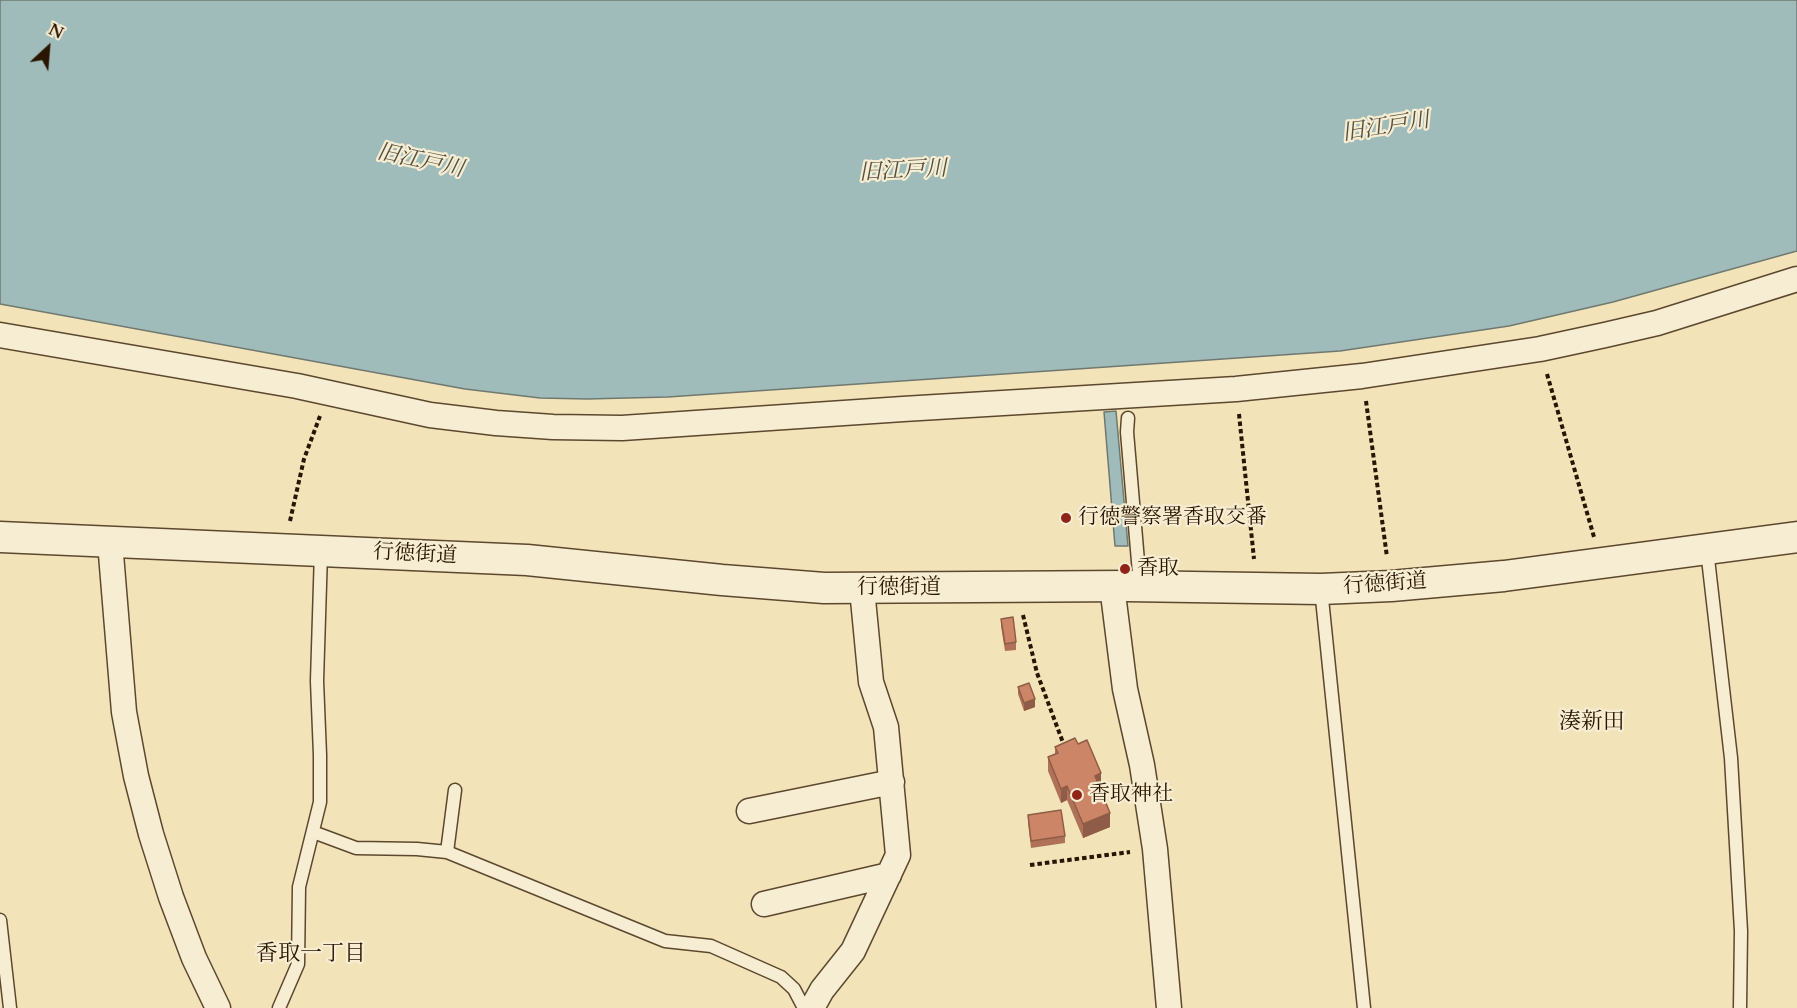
<!DOCTYPE html>
<html>
<head>
<meta charset="utf-8">
<style>
	body { margin:0 }
	#map { position:relative; width:1797px; height:1008px; overflow:hidden; background:#f2e3b9; font-family:Cardo,serif }
	canvas { display:block }
	.north { position:absolute; left:18px; top:18px; width:60px; height:60px; -webkit-text-stroke:4px #f7edd2; paint-order:stroke; rotate:26deg; font-size:16px; font-weight:700; line-height:24px; text-align:center; color:#2a1500 }
	.north::after { content:''; display:block; margin:auto; width:21px; height:27px; background:#2a1500; clip-path:polygon(50% 0,100% 100%,50% 72%,0 100%) }
</style>
</head>
<body>
<div id="map">
<canvas width="1797" height="1008"></canvas>
<div class="north">N</div>
</div>
<script>
const g = document.querySelector('canvas').getContext('2d');
g.lineJoin = 'round';
function fill(path, color) {
  g.fillStyle = color;
  g.fill(path, 'evenodd');
}
function poly(rows) {
  const path = new Path2D();
  for (const r of rows) {
    path.moveTo(r[0], r[1]);
    for (let i = 2; i < r.length; i += 2) path.lineTo(r[i], r[i + 1]);
  }
  return path;
}
function strokePath(path, color, width, dash) {
  g.strokeStyle = color;
  g.lineWidth = width;
  g.lineCap = dash ? 'butt' : 'round';
  g.setLineDash(dash || []);
  g.stroke(path);
}
function drawText(font, color, halo, rows, align = 'center') {
  g.font = font + ' Cardo,"Noto Serif JP",serif';
  g.lineWidth = 4.5;
  g.setLineDash([]);
  g.textBaseline = 'middle';
  g.strokeStyle = halo;
  g.fillStyle = color;
  for (const [text, x, y, turn = 0] of rows) {
    g.save();
    g.translate(x, y);
    g.rotate((+turn || 0) * Math.PI / 180);
    g.textAlign = isNaN(turn) ? turn : align;
    if (halo) g.strokeText(text, 0, 0);
    g.fillText(text, 0, 0);
    g.restore();
  }
}
const water = poly([
	[0,0,1797,0,1797,251,1613,302,1509,326,1340,351,668,397,587,399,540,398,465,389,0,304,0,0],
	[1116,411,1128,546,1115,546,1104,412,1116,411]
]);
fill(water, '#9fbbba');
strokePath(water, '#707970', 1.5);
const service = poly([
	[1128,418,1127,432,1140,585],
	[1707,550,1731,758,1741,931,1740,1008],
	[1321,589,1364,1008],
	[313,832,356,848,417,849,447,852,665,941,711,946,781,977,794,989,804,1008],
	[447,852,455,790],
	[0,920,10,1008],
	[279,1008,298,964,299,887,320,802,320,755,317,681,321,552]
]);
const minor = poly([
	[0,335,297,386,430,415,496,423,553,427,622,428,903,409,1236,389,1362,376,1540,349,1605,335,1657,323,1797,279],
	[110,542,124,712,136,776,151,834,171,897,194,958,218,1008],
	[1112,586,1125,689,1142,765,1155,849,1169,1008],
	[749,811,892,782],
	[764,904,889,875],
	[812,1008,822,990,853,951,898,855,886,727,871,682,862,589]
]);
const tertiary = poly([
	[0,537,527,560,722,580,824,588,1127,586,1321,589,1391,586,1504,576,1797,537]
]);
strokePath(service, '#5c482e', 15);
strokePath(minor, '#5c482e', 27);
strokePath(tertiary, '#5c482e', 33);
strokePath(poly([
	[1547,374,1594,537],
	[1366,401,1387,557],
	[1239,414,1254,559],
	[290,521,304,459,320,416],
	[1023,615,1037,673,1065,748],
	[1030,865,1130,852]
]), '#2a1500', 4, [4.5, 3]);
strokePath(service, '#f7edd2', 12);
strokePath(minor, '#f7edd2', 24);
strokePath(tertiary, '#f7edd2', 30);
fill(poly([
	[1001,619,1016,642,1016,650,1005,651,1001,626],
	[1018,687,1035,707,1024,711,1018,694],
	[1055,747,1101,787,1100,788,1110,827,1083,838,1067,800,1061,803,1048,771,1048,757,1055,754],
	[1028,815,1065,836,1065,843,1031,848,1028,822]
]), '#af7258');
fill(poly([
	[1035,699,1035,707,1024,711,1024,703],
	[1101,773,1101,787,1095,790,1095,776],
	[1067,786,1067,800,1061,803,1061,789],
	[1110,813,1110,827,1083,838,1083,824]
]), '#8f5d47');
const building = poly([
	[1013,617,1016,642,1005,644,1001,619,1013,617],
	[1029,683,1035,699,1024,703,1018,687,1029,683],
	[1075,738,1078,744,1087,740,1101,773,1095,776,1110,813,1083,824,1067,786,1061,789,1048,757,1058,753,1055,747,1075,738],
	[1061,810,1065,836,1031,841,1028,815,1061,810]
]);
fill(building, '#cc8566');
strokePath(building, '#8f5d47', 1.5);
for (const [x, y, r, color] of [
	[1066,518,6,"#8f2418"],
	[1125,569,6,"#8f2418"],
	[1077,795,6,"#8f2418"]
]) {
  const dot = new Path2D();
  dot.arc(x, y, r, 0, 2 * Math.PI);
  g.fillStyle = color;
  g.fill(dot);
  strokePath(dot, '#f7edd2', 2);
}
drawText('21px', '#2a1500', '#f7edd2', [
	["行徳警察署香取交番",1078,518],
	["香取",1137,569],
	["香取神社",1089,795]
], 'left');
drawText('21px', '#2a1500', '#f7edd2', [
	["行徳街道",415,555,3],
	["行徳街道",1385,585,-4],
	["行徳街道",899,588]
]);
drawText('italic 22px', '#534f41', '#f7edd2', [
	["旧江戸川",1386,128,-9],
	["旧江戸川",420,162,12],
	["旧江戸川",903,172,-3]
]);
drawText('22px', '#2a1500', '#f7edd2', [
	["湊新田",1592,723],
	["香取一丁目",311,955]
]);
</script>
</body>
</html>
